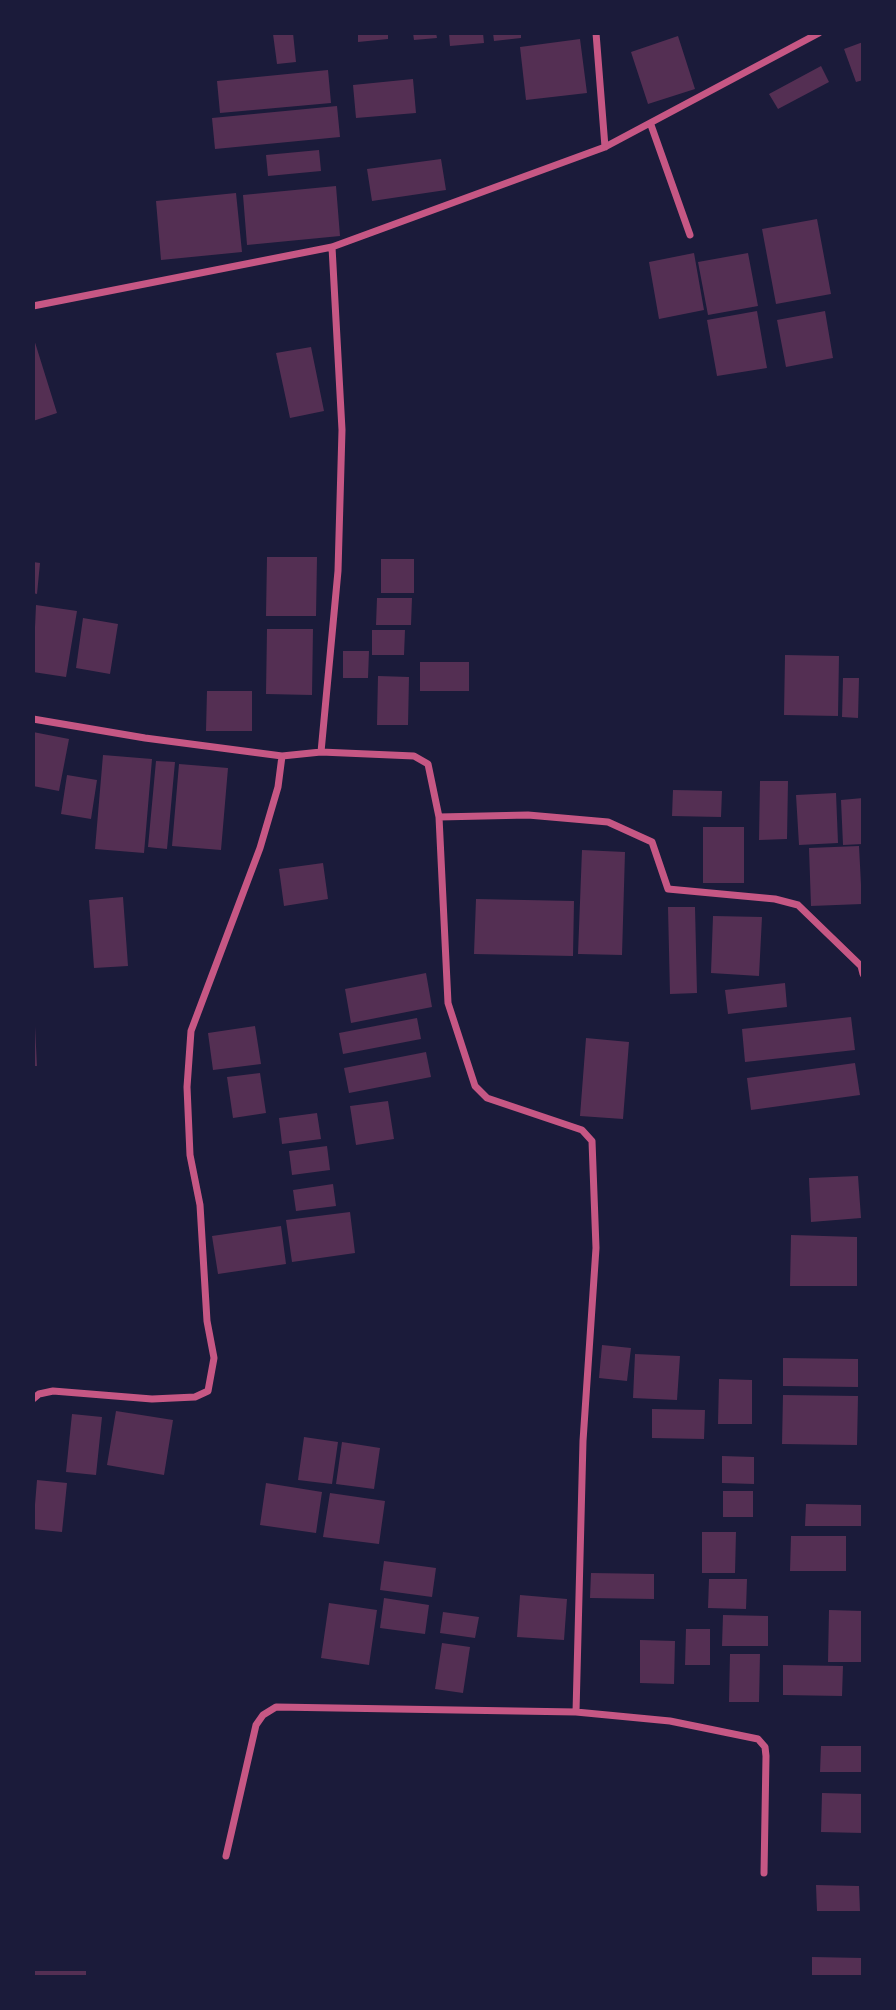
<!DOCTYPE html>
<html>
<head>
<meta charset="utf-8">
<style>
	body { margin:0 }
	#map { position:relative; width:896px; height:2010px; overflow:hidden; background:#1b1b3a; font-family:Montserrat,sans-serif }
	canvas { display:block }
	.frame { position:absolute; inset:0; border:35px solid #1b1b3a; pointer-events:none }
</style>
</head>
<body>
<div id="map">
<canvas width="896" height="2010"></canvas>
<div class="frame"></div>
</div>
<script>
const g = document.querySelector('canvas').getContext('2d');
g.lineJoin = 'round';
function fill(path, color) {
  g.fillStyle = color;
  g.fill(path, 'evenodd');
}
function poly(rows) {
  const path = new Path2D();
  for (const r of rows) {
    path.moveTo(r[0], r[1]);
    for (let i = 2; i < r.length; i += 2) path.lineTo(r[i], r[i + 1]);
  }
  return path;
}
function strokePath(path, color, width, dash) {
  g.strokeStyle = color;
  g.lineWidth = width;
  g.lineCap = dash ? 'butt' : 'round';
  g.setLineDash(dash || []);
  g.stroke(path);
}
fill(poly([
	[293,33,296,62,277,64,273,34],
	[358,33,388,33,388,39,358,42],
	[413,33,436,33,437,38,414,40],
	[449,33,483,33,484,43,450,46],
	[493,33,521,33,521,38,494,41],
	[678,36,695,89,648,104,631,52],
	[580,39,587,93,526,100,520,47],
	[863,42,863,80,856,82,844,49],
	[821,66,829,82,778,109,769,94],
	[328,70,331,103,220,113,217,81],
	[413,79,416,113,356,118,353,85],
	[337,106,340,137,215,149,212,118],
	[319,150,321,171,268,176,266,155],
	[441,159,446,190,372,201,367,169],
	[336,186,340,236,247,245,243,195],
	[236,193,242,252,161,260,156,201],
	[817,219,831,294,776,304,762,229],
	[694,253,704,310,659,319,649,262],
	[748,253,758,306,708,315,698,262],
	[757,311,767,368,717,376,707,320],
	[825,311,833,358,786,367,777,320],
	[33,336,57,413,33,421],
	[311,347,324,411,290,418,276,353],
	[267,557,317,557,316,616,266,616],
	[381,559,414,559,414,593,381,593],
	[33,562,40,563,37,594,33,593],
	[377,598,412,598,411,625,376,625],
	[36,605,77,611,66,677,33,672],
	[83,618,118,624,110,674,76,668],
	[267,629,313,629,312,695,266,694],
	[372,630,405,630,404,655,372,655],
	[343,651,369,651,368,678,343,678],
	[785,655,839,656,838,716,784,715],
	[420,662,469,662,469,691,420,691],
	[378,676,409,677,408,725,377,725],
	[843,678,859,678,858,718,842,717],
	[207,691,252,691,252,731,206,731],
	[33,732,69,739,59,791,33,786],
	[103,755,152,759,144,853,95,849],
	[156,761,175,762,167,849,148,847],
	[179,764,228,768,221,850,172,846],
	[67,775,97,780,91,819,61,814],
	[760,781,788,781,787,839,759,840],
	[673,790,722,791,721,817,672,816],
	[836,793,838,843,799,845,796,795],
	[863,798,863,844,843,845,841,800],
	[703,827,744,827,744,883,703,883],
	[859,846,862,904,811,906,809,848],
	[582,850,625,852,622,955,578,954],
	[323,863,328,899,284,906,279,869],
	[123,897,128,966,94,968,89,900],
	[476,899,574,901,573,956,474,954],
	[668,907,695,907,697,993,670,994],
	[713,916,762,917,759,976,711,973],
	[426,973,432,1007,351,1023,345,989],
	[785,983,787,1007,728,1014,725,990],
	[851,1017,855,1050,745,1062,742,1029],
	[417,1018,421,1039,343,1054,339,1033],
	[33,1026,35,1026,37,1066,33,1066],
	[255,1026,261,1064,213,1070,208,1033],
	[586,1038,629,1042,623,1119,580,1116],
	[426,1052,431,1077,349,1093,344,1068],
	[855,1063,860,1095,751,1110,747,1078],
	[260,1073,266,1113,233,1118,227,1077],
	[388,1101,394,1139,356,1145,350,1106],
	[317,1113,321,1139,282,1144,279,1118],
	[327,1146,330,1170,292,1175,289,1151],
	[858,1176,861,1218,811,1222,809,1178],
	[333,1184,336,1206,296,1211,293,1190],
	[350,1212,355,1253,292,1262,286,1220],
	[281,1226,286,1264,218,1274,212,1236],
	[791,1235,857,1237,857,1286,790,1286],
	[602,1345,631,1348,627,1381,599,1378],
	[635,1354,680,1356,677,1400,633,1398],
	[783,1358,858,1359,858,1387,783,1386],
	[719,1379,752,1380,752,1424,718,1424],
	[783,1395,858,1396,857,1445,782,1444],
	[652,1409,705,1410,704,1439,652,1438],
	[116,1411,173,1420,164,1475,107,1465],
	[72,1414,102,1417,96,1475,66,1472],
	[304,1437,338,1442,332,1484,298,1480],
	[342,1442,380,1448,374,1489,336,1484],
	[722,1456,754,1457,754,1484,722,1483],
	[37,1480,67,1483,62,1532,33,1529],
	[266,1483,322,1492,316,1533,260,1525],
	[723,1491,753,1491,753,1517,723,1517],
	[330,1493,385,1501,379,1544,323,1537],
	[806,1504,863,1505,863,1526,805,1526],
	[702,1532,736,1532,735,1573,702,1573],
	[791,1536,846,1536,846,1571,790,1571],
	[384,1561,436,1568,432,1597,380,1590],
	[591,1573,654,1574,654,1599,590,1598],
	[709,1579,747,1579,746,1609,708,1608],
	[520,1595,567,1599,564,1640,517,1637],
	[384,1598,429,1605,425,1634,380,1628],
	[329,1603,377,1610,369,1665,321,1658],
	[829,1610,863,1611,863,1662,828,1662],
	[443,1612,479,1617,475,1638,440,1633],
	[723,1615,768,1616,768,1646,722,1646],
	[686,1629,710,1629,710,1665,685,1665],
	[640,1640,675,1641,674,1684,640,1683],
	[442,1643,470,1647,463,1693,435,1689],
	[730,1654,760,1654,759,1702,729,1702],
	[783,1665,843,1666,842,1696,783,1695],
	[821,1746,863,1746,863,1772,820,1772],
	[822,1793,863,1794,863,1833,821,1832],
	[816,1885,859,1886,860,1911,817,1911],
	[812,1957,863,1958,863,1977,812,1977],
	[33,1971,86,1971,86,1977,33,1977]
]), '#542f53');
strokePath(poly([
	[596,33,605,147],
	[651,125,690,235],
	[33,306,332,247,605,147,819,33],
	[33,719,145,738,282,756,321,752,414,756,428,764,439,817,448,1003,475,1086,487,1098,582,1130,592,1141,596,1248,583,1441,576,1712,276,1707,263,1715,256,1725,226,1856],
	[321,752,338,571,342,430,332,247],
	[439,817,528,815,608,822,652,842,668,889,775,899,798,905,861,966,863,974],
	[33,1399,39,1394,53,1391,152,1399,195,1397,208,1391,214,1358,207,1321,200,1205,190,1155,187,1087,191,1031,260,848,278,787,282,756],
	[576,1712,670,1721,758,1739,765,1747,766,1756,764,1873]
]), '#c65784', 7);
</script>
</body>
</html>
